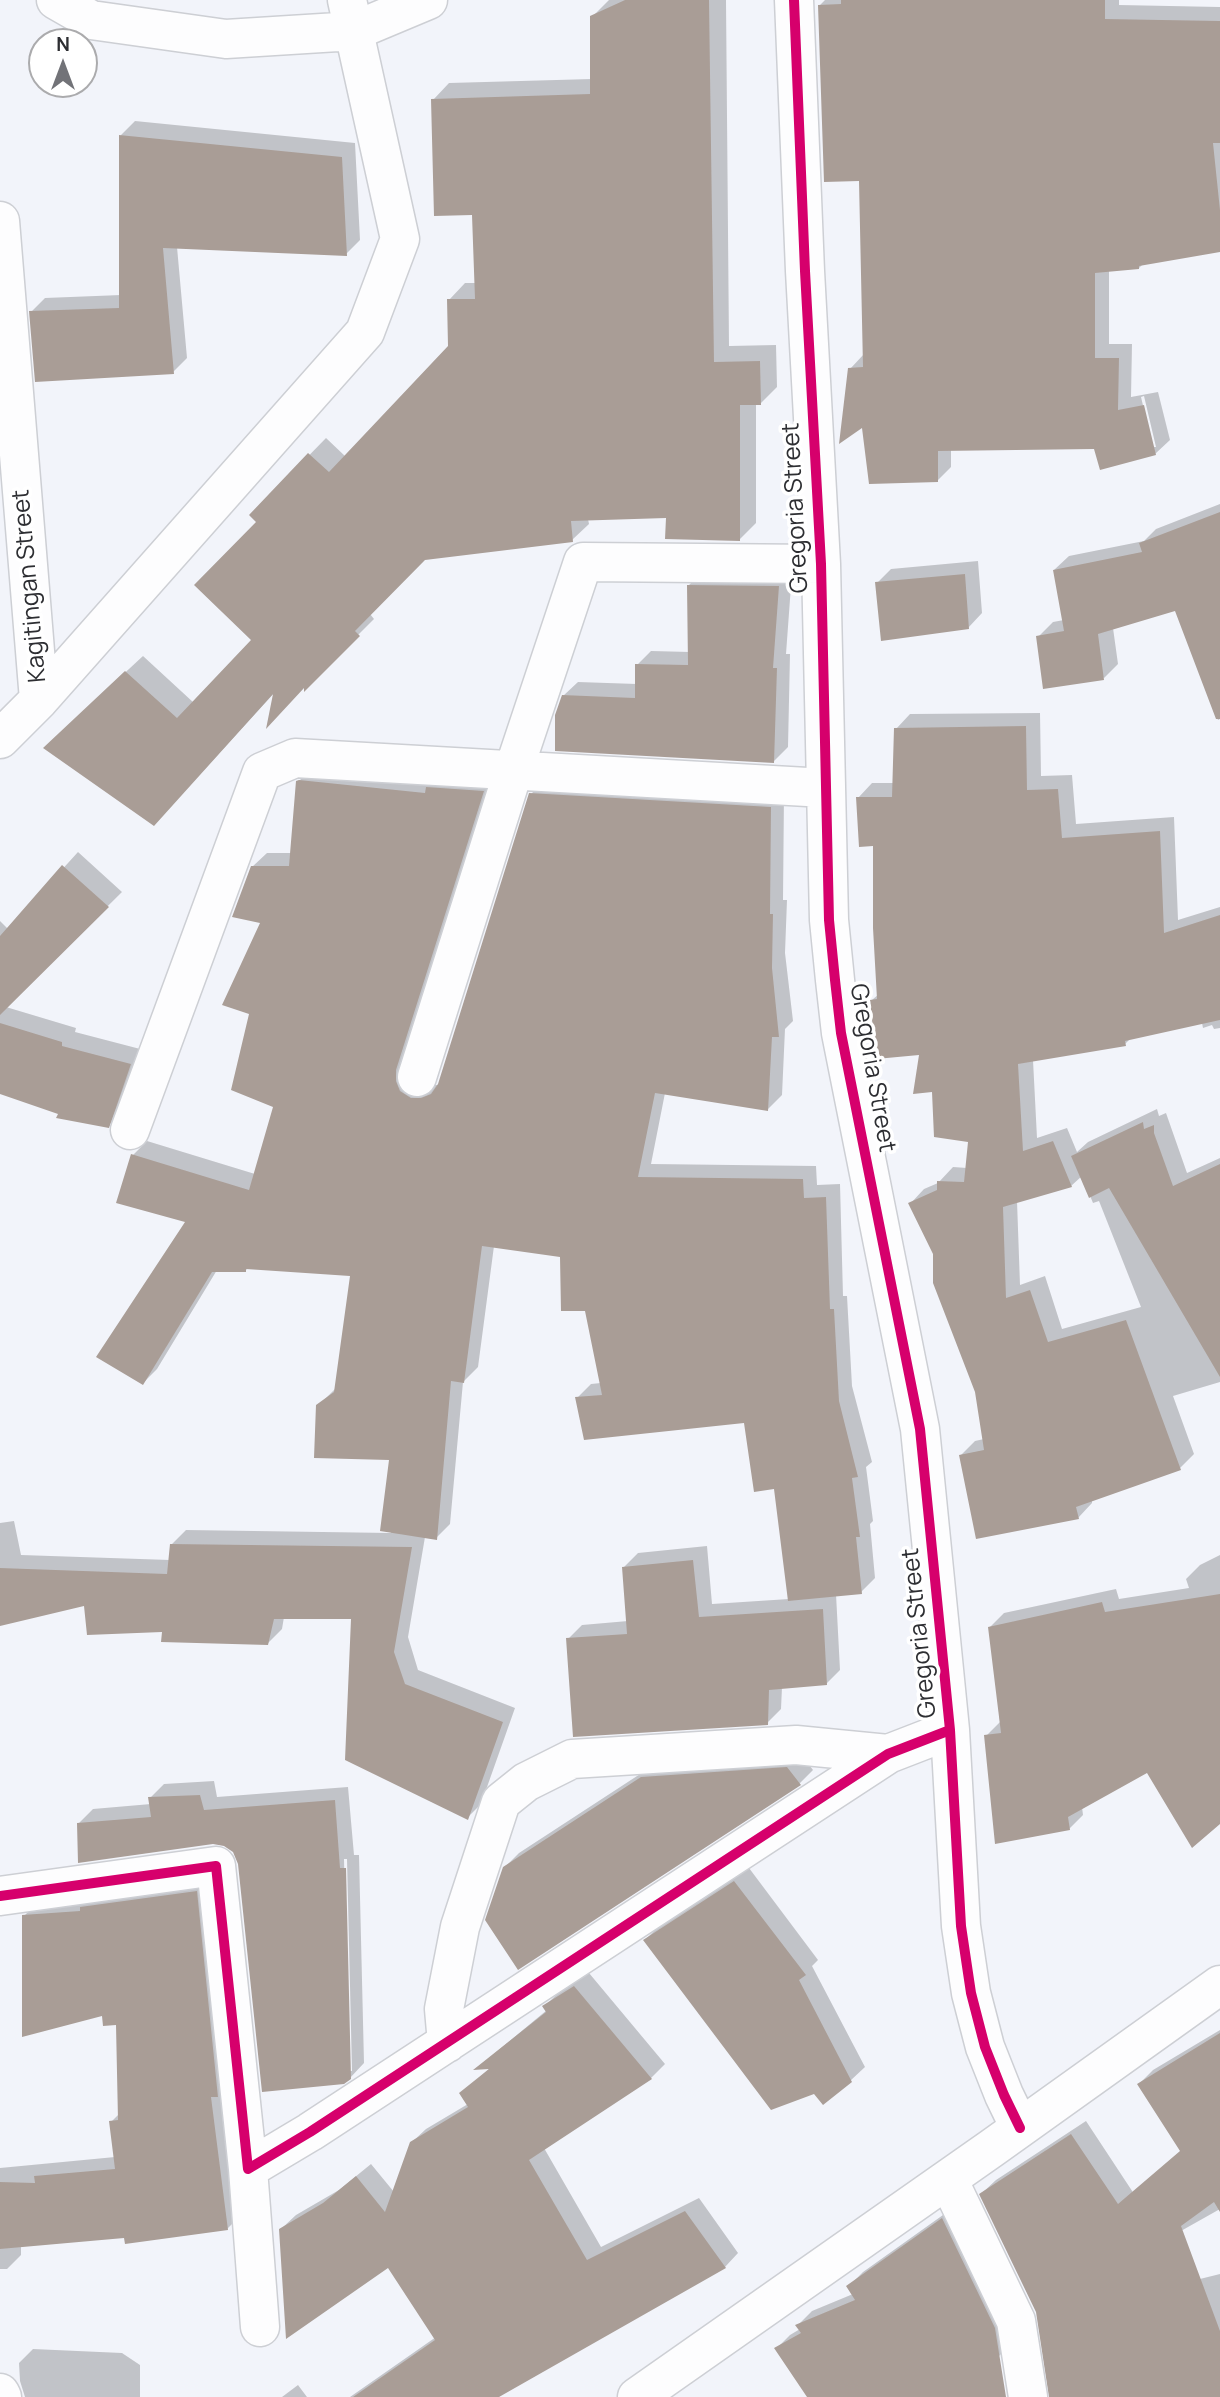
<!DOCTYPE html>
<html>
<head>
<meta charset="utf-8">
<style>
	body { margin:0 }
	#map { position:relative; width:1220px; height:2397px; overflow:hidden; background:#f2f4fa; font-family:Manrope,sans-serif }
	canvas { display:block }
	.north { position:absolute; left:28px; top:28px; width:70px; height:70px; box-sizing:border-box; background:#fff; border:2px solid #ababad; border-radius:50%; rotate:0deg; font-size:19px; font-weight:700; line-height:28px; text-align:center; color:#2d2e32 }
	.north::after { content:''; display:block; margin:auto; width:24px; height:32px; background:#727378; clip-path:polygon(50% 0,100% 100%,50% 72%,0 100%) }
</style>
</head>
<body>
<div id="map">
<canvas width="1220" height="2397"></canvas>
<div class="north">N</div>
</div>
<script>
const g = document.querySelector('canvas').getContext('2d');
g.lineJoin = 'round';
function fill(path, color) {
  g.fillStyle = color;
  g.fill(path, 'evenodd');
}
function poly(rows) {
  const path = new Path2D();
  for (const r of rows) {
    path.moveTo(r[0], r[1]);
    for (let i = 2; i < r.length; i += 2) path.lineTo(r[i], r[i + 1]);
  }
  return path;
}
function strokePath(path, color, width, dash) {
  g.strokeStyle = color;
  g.lineWidth = width;
  g.lineCap = dash ? 'butt' : 'round';
  g.setLineDash(dash || []);
  g.stroke(path);
}
function drawText(font, color, halo, rows, align = 'center') {
  g.font = font + ' Manrope,sans-serif';
  g.lineWidth = 7;
  g.setLineDash([]);
  g.textBaseline = 'middle';
  g.strokeStyle = halo;
  g.fillStyle = color;
  for (const [text, x, y, turn = 0] of rows) {
    g.save();
    g.translate(x, y);
    g.rotate((+turn || 0) * Math.PI / 180);
    g.textAlign = isNaN(turn) ? turn : align;
    if (halo) g.strokeText(text, 0, 0);
    g.fillText(text, 0, 0);
    g.restore();
  }
}
fill(poly([
	[609,0,726,0,729,346,776,345,777,387,761,403,756,403,756,523,739,540,667,517,588,519,589,524,572,540,425,558,370,614,374,619,306,687,276,691,170,807,61,732,143,656,194,703,253,640,258,522,251,515,326,438,346,457,450,347,449,300,465,283,476,283,474,213,433,100,449,83,592,79,592,17],
	[825,0,1119,0,1119,5,1220,7,1220,250,1143,264,1139,268,1109,270,1109,344,1132,344,1131,397,1158,392,1170,440,1155,454,1095,447,951,449,951,467,937,481,850,369,864,354,861,179,820,5],
	[1144,396,1156,447,1153,447,1141,397],
	[135,121,355,143,360,240,346,254,177,247,187,358,173,372,31,312,45,298,121,295,121,135],
	[1220,504,1220,719,1218,720,1176,609,1113,628,1118,664,1104,678,1038,637,1053,622,1064,620,1054,570,1069,556,1144,541,1156,529],
	[978,561,982,613,968,628,877,583,891,569],
	[703,571,792,572,786,654,790,654,788,747,774,761,563,696,578,682,637,684,637,665,651,651,690,652,689,585],
	[1040,713,1041,776,1072,775,1076,824,1174,817,1178,920,1220,907,1220,1028,1214,1029,1212,1025,1203,1028,1202,1023,1131,1038,1125,1044,1033,1060,1037,1138,1067,1128,1077,1152,1088,1142,1157,1109,1159,1116,1166,1113,1187,1173,1220,1158,1220,1382,1173,1396,1194,1454,1180,1468,1092,1499,1092,1503,1078,1518,961,1455,975,1441,984,1439,977,1391,935,1253,910,1204,924,1189,938,1183,953,1167,967,1168,970,1140,934,1090,921,1053,872,1000,879,994,874,844,858,798,872,783,894,783,896,729,910,714],
	[1082,1176,1093,1203,1099,1201,1141,1307,1062,1329,1045,1276,1020,1285,1017,1201,1071,1186],
	[312,768,497,777,424,1084,437,1085,440,1084,531,794,545,780,784,793,783,900,787,900,785,953,793,1021,785,1029,782,1095,768,1109,665,1093,651,1164,816,1166,817,1185,840,1184,843,1296,847,1296,852,1386,872,1462,866,1467,873,1521,870,1524,875,1578,861,1592,836,1594,840,1670,826,1684,782,1687,781,1709,767,1723,568,1639,582,1625,628,1621,624,1567,638,1553,707,1546,712,1604,789,1599,776,1487,746,1421,577,1398,591,1384,601,1383,586,1310,562,1256,494,1246,478,1367,463,1382,450,1524,436,1538,425,1537,408,1637,418,1670,515,1708,481,1804,467,1818,353,1617,284,1617,282,1629,268,1643,164,1630,86,1603,0,1624,0,1523,14,1521,21,1555,170,1560,171,1545,186,1530,391,1533,391,1458,318,1406,336,1388,352,1274,248,1268,246,1270,217,1270,157,1369,143,1383,188,1221,133,1155,147,1141,255,1174,276,1106,251,1013,263,922,252,867,267,853,292,853,298,782],
	[78,852,122,892,6,1007,76,1028,75,1032,144,1050,122,1112,108,1126,0,1093,0,921,8,929],
	[1220,1555,1220,1822,1148,1771,1082,1807,1083,1815,1069,1829,986,1736,1000,1722,990,1627,1004,1613,1116,1589,1119,1599,1189,1588,1186,1579,1200,1565],
	[801,1754,813,1770,799,1784,504,1868,519,1853,657,1763],
	[214,1781,217,1797,348,1787,354,1855,359,1855,364,2063,350,2078,234,1851,224,1844,79,1823,93,1809,151,1804,150,1798,164,1784],
	[344,1859,347,1859,352,2071,349,2071],
	[749,1868,818,1960,812,1966,865,2067,850,2081,814,2092,645,1940,659,1926],
	[210,1878,241,2215,227,2229,21,2245,21,2255,7,2269,0,2269,0,2168,115,2157,111,2122,120,2113,118,2023,104,2013,24,1916,38,1902],
	[589,1973,665,2064,651,2078,544,2148,601,2247,699,2198,738,2253,725,2267,498,2397,350,2397,436,2337,388,2266,281,2229,296,2215,339,2190,371,2164,394,2192,411,2143,426,2129,468,2104,461,2094,491,2067,477,2068,547,2010,545,2006,559,1992],
	[1220,2030,1220,2162,1139,2084,1153,2070],
	[1086,2121,1142,2206,1220,2185,1220,2209,1037,2312,981,2194,996,2180],
	[957,2205,1013,2342,999,2356,1000,2397,810,2397,776,2349,790,2335,800,2329,798,2325,812,2311,853,2294,849,2286,863,2272],
	[1220,2274,1220,2397,1051,2397,1055,2315],
	[33,2349,122,2353,140,2365,140,2397,25,2397,20,2381,19,2363],
	[298,2385,307,2397,282,2397]
]), '#0003');
fill(poly([
	[625,0,709,0,714,362,760,361,761,405,740,405,740,541,665,539,666,518,571,521,573,542,425,560,355,631,360,636,304,692,304,688,266,729,273,694,154,826,43,748,125,671,177,718,251,640,194,585,256,522,249,515,308,453,329,472,448,346,447,299,475,299,472,215,434,216,431,99,590,94,590,16],
	[841,0,1105,0,1105,19,1220,21,1220,143,1213,143,1220,210,1220,252,1139,266,1139,269,1095,273,1095,358,1119,358,1118,410,1144,405,1156,455,1100,470,1094,449,938,451,938,482,869,484,862,428,839,444,848,368,863,367,859,181,824,182,818,5,841,4],
	[119,135,342,157,347,256,163,248,174,374,35,382,29,311,119,308],
	[1220,512,1220,719,1216,719,1175,611,1098,634,1104,680,1043,689,1036,636,1064,631,1053,570,1142,552,1139,543],
	[965,574,969,629,881,641,875,582],
	[687,585,779,586,773,668,777,668,774,763,555,751,555,715,562,695,635,698,635,664,688,665],
	[1026,726,1027,790,1058,789,1062,838,1160,831,1164,933,1220,915,1220,1020,1125,1041,1126,1046,1018,1064,1023,1151,1053,1141,1072,1187,1003,1207,1006,1298,1030,1290,1048,1342,1126,1320,1181,1470,1076,1507,1079,1519,976,1539,959,1455,984,1450,975,1392,933,1283,933,1254,908,1203,937,1190,937,1181,964,1182,968,1142,934,1137,932,1092,913,1094,919,1055,876,1059,870,1000,877,999,873,928,873,846,859,847,856,797,892,797,894,728],
	[299,780,425,793,426,787,484,791,396,1070,396,1081,400,1091,411,1098,421,1098,431,1094,438,1084,529,793,771,807,770,914,773,914,772,968,779,1037,772,1037,768,1111,655,1093,638,1177,803,1179,804,1198,826,1197,830,1309,834,1309,839,1401,858,1477,852,1478,860,1537,856,1537,862,1594,788,1601,774,1489,754,1492,744,1423,584,1440,575,1397,602,1395,585,1311,561,1311,560,1257,482,1246,464,1383,451,1381,437,1540,380,1531,389,1460,314,1458,316,1405,334,1392,350,1276,246,1269,246,1272,212,1272,143,1385,96,1357,185,1222,116,1203,131,1154,249,1190,273,1107,231,1090,249,1014,222,1005,260,923,232,917,251,866,289,866,296,781],
	[62,865,109,907,0,1015,0,936],
	[0,1023,62,1042,62,1046,131,1064,109,1128,56,1118,58,1114,0,1094],
	[1143,1122,1144,1129,1154,1125,1154,1133,1173,1186,1220,1164,1220,1377,1109,1188,1089,1198,1071,1156],
	[170,1544,412,1547,394,1652,405,1684,503,1722,468,1820,345,1760,351,1619,274,1619,268,1645,161,1642,162,1632,87,1635,84,1606,0,1626,0,1568,167,1574],
	[693,1560,699,1617,823,1609,827,1685,769,1690,768,1725,573,1737,566,1638,627,1634,622,1567],
	[1220,1594,1220,1824,1192,1848,1147,1773,1068,1817,1070,1830,995,1844,984,1735,1001,1733,988,1627,1102,1602,1105,1612],
	[787,1767,801,1785,518,1970,485,1920,503,1867,641,1777],
	[200,1795,204,1810,335,1800,340,1868,346,1868,351,2079,344,2084,262,2092,238,1864,233,1852,224,1846,213,1844,78,1863,77,1823,151,1817,148,1797],
	[734,1881,806,1975,799,1980,852,2082,823,2105,814,2094,771,2110,643,1940],
	[197,1891,218,2097,211,2097,228,2230,125,2244,124,2238,0,2249,0,2182,35,2183,34,2176,115,2169,109,2121,118,2120,116,2025,103,2026,102,2016,22,2037,22,1915,80,1911,80,1907],
	[574,1986,652,2079,529,2160,587,2260,685,2211,726,2268,499,2397,353,2397,435,2340,388,2268,286,2339,279,2229,323,2203,356,2176,385,2212,410,2142,468,2107,459,2093,489,2069,473,2070,546,2012,542,2006],
	[1220,2033,1220,2212,1214,2202,1181,2226,1220,2331,1220,2397,1049,2397,1036,2312,979,2194,1071,2134,1118,2204,1180,2151,1137,2084],
	[942,2218,995,2328,1006,2397,807,2397,774,2348,801,2333,795,2325,855,2300,846,2286]
]), '#a99d96');
const minor = poly([
	[56,0,91,20,226,39,354,31,428,0],
	[794,0,805,271,821,564,829,920,835,980,841,1033,920,1429,950,1730,961,1926,971,1993,985,2047,1004,2095,1020,2128],
	[0,221,39,700],
	[0,739,39,700,365,332,400,239,347,0],
	[417,1077,513,772,583,562,821,564],
	[130,1130,262,772,295,758,825,788],
	[0,1896,216,1866,248,2169,310,2132,888,1754,950,1730],
	[447,2043,444,2009,460,1927,501,1802,526,1782,572,1759,796,1745,888,1754],
	[248,2169,260,2327],
	[948,2179,1016,2321,1028,2397],
	[0,2393,2,2397],
	[637,2397,992,2148,1220,1985]
]);
strokePath(minor, '#cdcfd4', 41);
strokePath(minor, '#fdfdfe', 38);
strokePath(poly([
	[794,0,805,271,821,564,829,920,835,980,841,1033,920,1429,950,1730,961,1926,971,1993,985,2047,1004,2095,1020,2128],
	[0,1896,216,1866,248,2169,310,2132,888,1754,950,1730]
]), '#d6006c', 10);
drawText('24px', '#2d2e32', '#fff', [
	["Gregoria Street",796,508,-93],
	["Kagitingan Street",30,586,-95],
	["Gregoria Street",872,1068,80],
	["Gregoria Street",920,1633,-96]
]);
</script>
</body>
</html>
